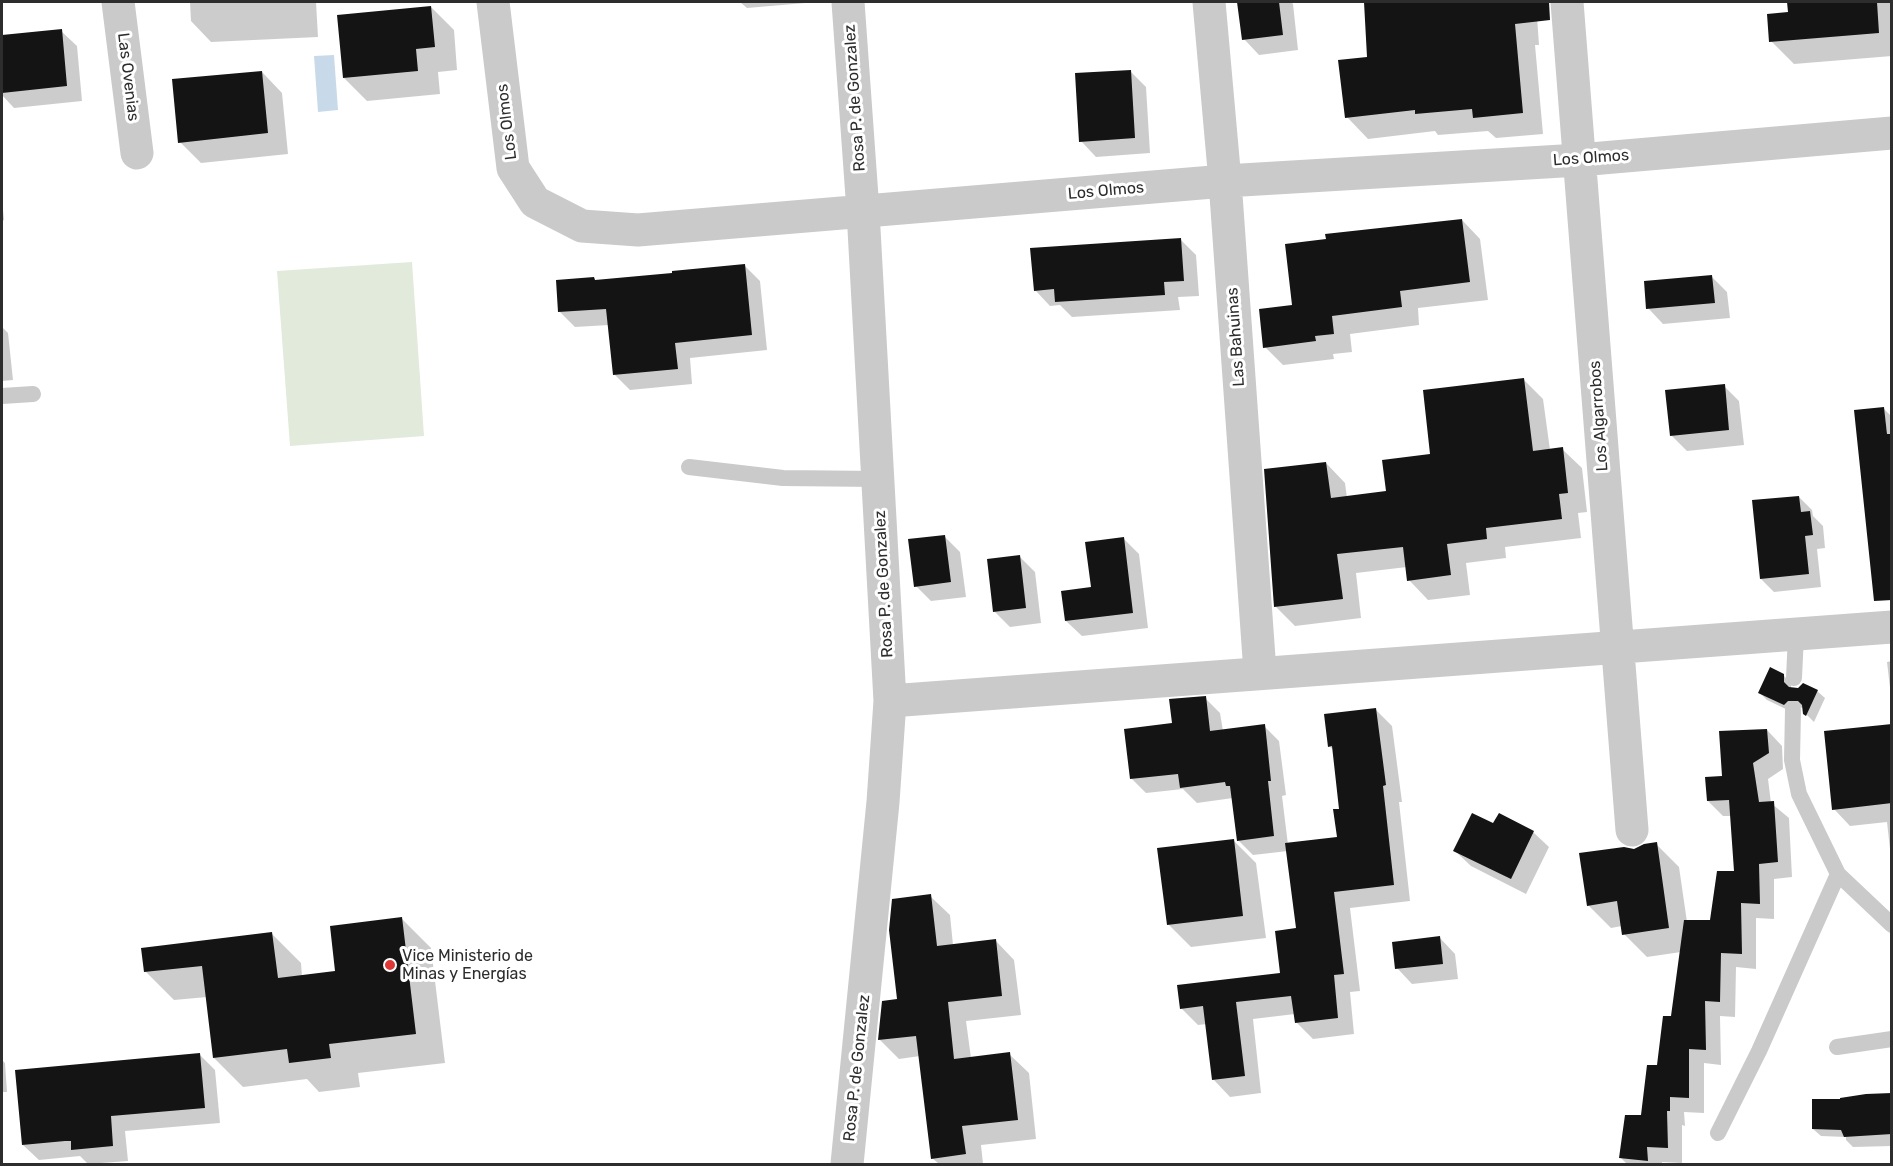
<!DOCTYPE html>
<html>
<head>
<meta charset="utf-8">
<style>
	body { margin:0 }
	#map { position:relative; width:1893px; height:1166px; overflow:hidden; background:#fff; font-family:Rubik,sans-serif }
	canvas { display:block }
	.frame { position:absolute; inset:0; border:3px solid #2d2d2d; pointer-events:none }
</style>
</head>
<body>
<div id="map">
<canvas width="1893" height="1166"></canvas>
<div class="frame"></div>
</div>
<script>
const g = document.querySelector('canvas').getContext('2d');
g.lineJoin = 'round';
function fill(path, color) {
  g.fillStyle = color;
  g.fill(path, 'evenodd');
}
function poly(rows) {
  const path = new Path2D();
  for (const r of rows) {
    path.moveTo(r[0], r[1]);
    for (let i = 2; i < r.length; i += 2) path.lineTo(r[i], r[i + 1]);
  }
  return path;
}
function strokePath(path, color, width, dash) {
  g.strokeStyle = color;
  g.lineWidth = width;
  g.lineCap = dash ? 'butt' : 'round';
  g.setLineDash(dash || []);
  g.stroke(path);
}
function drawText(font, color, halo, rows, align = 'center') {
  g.font = font + ' Rubik,sans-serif';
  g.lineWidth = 6;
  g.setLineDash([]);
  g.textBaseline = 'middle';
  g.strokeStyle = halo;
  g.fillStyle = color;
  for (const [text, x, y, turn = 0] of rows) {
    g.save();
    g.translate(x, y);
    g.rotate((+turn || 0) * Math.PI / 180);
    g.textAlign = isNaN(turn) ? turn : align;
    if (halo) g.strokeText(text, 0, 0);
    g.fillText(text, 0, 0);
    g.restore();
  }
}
fill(poly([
	[412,262,424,436,290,446,277,271]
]), '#e2eadb');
fill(poly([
	[334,55,338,110,318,112,314,56]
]), '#c8dae9');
fill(poly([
	[190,2,316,2,318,37,211,42,191,21],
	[740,2,817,2,747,8],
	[1239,2,1291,2,1293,4,1298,50,1259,55,1244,39],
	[1365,2,1536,2,1539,45,1535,45,1543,134,1496,138,1488,131,1438,135,1435,131,1368,139,1347,117,1368,58],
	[1788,2,1892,2,1892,56,1794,64,1771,41,1790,14],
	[431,7,454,30,457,70,438,72,440,94,367,101,344,78],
	[61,31,77,46,82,101,14,108,2,95,2,36],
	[1130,71,1146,87,1150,153,1096,157,1081,141],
	[262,72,282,93,288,154,201,163,180,142],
	[2,199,4,220,2,221],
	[1462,220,1480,239,1488,300,1418,308,1419,325,1350,334,1352,352,1333,354,1334,359,1283,365,1265,347,1294,307],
	[1181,240,1196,255,1199,296,1178,297,1180,310,1072,317,1060,305,1050,306,1035,290],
	[745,266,760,281,767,350,690,358,692,384,630,390,615,375,609,325,575,327,560,312,594,279,597,282],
	[1712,277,1727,292,1730,318,1663,324,1648,308],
	[2,327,8,333,13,380,2,381],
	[1524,380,1543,399,1550,450,1562,449,1582,468,1587,512,1578,513,1581,538,1505,547,1506,558,1466,563,1470,595,1428,600,1409,580,1407,567,1356,573,1361,618,1295,626,1276,607,1326,463,1345,483,1347,498,1388,493],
	[1724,386,1739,401,1744,445,1687,451,1672,436],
	[1884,409,1892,417,1892,477],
	[1799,497,1812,510,1813,516,1823,526,1825,548,1817,549,1821,587,1774,592,1761,579],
	[945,537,960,552,966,597,931,601,916,586],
	[1124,539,1139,554,1148,628,1082,636,1066,621,1093,589],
	[1020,557,1035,572,1041,623,1010,627,995,612],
	[1892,661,1892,705,1887,662],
	[1783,675,1791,683,1791,689,1817,691,1825,698,1814,722,1805,713,1804,708,1796,707,1792,712,1767,700,1760,693],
	[1205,698,1220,713,1223,731,1264,726,1279,741,1286,795,1282,796,1288,845,1339,839,1341,810,1334,750,1329,746,1375,709,1392,726,1402,802,1399,802,1410,901,1350,908,1360,991,1350,992,1354,1034,1313,1039,1296,1022,1295,1014,1253,1019,1261,1093,1230,1097,1213,1079,1207,1024,1198,1025,1181,1008,1281,974,1298,929,1288,851,1253,855,1238,840,1233,798,1197,803,1183,789,1146,793,1131,778,1173,725],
	[1892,726,1892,867,1887,822,1850,826,1834,809],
	[1767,730,1782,746,1783,769,1768,779,1771,803,1789,818,1792,877,1774,879,1774,919,1756,918,1756,969,1736,967,1735,1017,1720,1016,1721,1065,1704,1063,1704,1113,1684,1112,1685,1126,1682,1125,1682,1163,1662,1162,1662,1164,1627,1164,1621,1158,1642,1116,1658,1066,1672,1018,1681,952,1647,957,1624,934,1622,926,1611,928,1588,905,1634,850,1656,844,1679,867,1687,922,1711,922,1736,872,1732,816,1723,816,1708,801,1723,778],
	[1533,832,1549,847,1526,894,1471,866,1455,851],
	[1233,840,1256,863,1266,938,1191,947,1168,924],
	[930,896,950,915,953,945,995,940,1014,960,1021,1015,966,1021,971,1058,1009,1054,1029,1073,1036,1139,981,1145,983,1164,939,1164,932,1158,920,1056,899,1059,880,1040,899,1001],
	[402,919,431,948,445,1063,358,1073,360,1087,319,1092,307,1079,243,1087,214,1058,207,997,174,1000,145,971,272,934,301,963,302,977,337,973],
	[1440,938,1455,954,1458,979,1412,984,1397,968],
	[200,1055,215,1070,220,1123,125,1131,128,1161,88,1164,80,1156,39,1160,23,1145],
	[2,1060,5,1063,7,1092,2,1092],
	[1892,1095,1892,1146,1853,1147,1846,1140,1846,1137,1821,1136,1813,1129]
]), '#0003');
fill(poly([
	[1237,2,1279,2,1283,35,1242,40],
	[1364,2,1549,2,1550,20,1515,24,1523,113,1473,118,1472,109,1415,114,1415,110,1345,118,1338,60,1367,57],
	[1787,2,1877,2,1879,33,1769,42,1767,14,1788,12],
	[431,6,435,47,416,49,418,71,343,78,337,15],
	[62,29,67,86,2,93,2,35],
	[1131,70,1135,138,1079,142,1075,73],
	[262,71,268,133,178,143,172,79],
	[1462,219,1470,282,1400,291,1402,307,1332,316,1334,334,1315,336,1316,341,1263,348,1259,309,1292,305,1285,244,1326,239,1325,234],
	[1181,238,1184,281,1164,282,1165,295,1055,302,1054,289,1034,291,1030,248],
	[745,264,752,335,675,343,678,369,613,375,606,309,558,312,556,280,594,277,595,280,672,273,672,271],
	[1712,275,1715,303,1646,309,1644,281],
	[1524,378,1533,451,1563,447,1568,493,1559,494,1562,519,1486,528,1487,539,1447,544,1451,575,1407,581,1403,547,1337,554,1343,599,1274,607,1264,469,1326,462,1331,498,1386,491,1382,460,1430,454,1423,390],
	[1725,384,1729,430,1670,436,1665,390],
	[1884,407,1887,434,1892,434,1892,600,1874,601,1854,410],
	[1799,496,1801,512,1810,511,1813,535,1805,536,1809,574,1760,579,1752,500],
	[945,535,951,582,914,587,908,539],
	[1124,537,1133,613,1065,621,1061,591,1091,587,1085,542],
	[1020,555,1026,608,993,612,987,559],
	[1770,667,1784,674,1784,682,1789,687,1798,688,1803,683,1818,690,1806,716,1803,714,1802,705,1798,701,1788,701,1784,705,1758,693],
	[1206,696,1210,731,1265,724,1271,781,1268,781,1274,836,1237,841,1230,786,1226,786,1225,782,1180,788,1178,774,1130,779,1124,729,1172,723,1169,699],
	[1376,708,1386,785,1383,786,1394,885,1334,892,1344,974,1334,975,1338,1018,1295,1023,1291,996,1236,1002,1245,1076,1212,1080,1203,1006,1180,1009,1177,985,1280,973,1275,931,1296,928,1285,843,1337,837,1333,809,1339,809,1332,746,1328,747,1324,714],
	[1892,724,1892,803,1832,810,1824,731],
	[1767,729,1769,753,1753,763,1759,802,1774,801,1778,862,1759,864,1760,904,1741,903,1742,954,1721,953,1720,1002,1705,1001,1706,1050,1689,1049,1689,1098,1670,1097,1670,1111,1667,1111,1668,1148,1647,1147,1648,1161,1619,1158,1625,1115,1641,1115,1647,1065,1657,1065,1663,1016,1671,1016,1684,920,1710,920,1717,871,1734,871,1729,800,1707,801,1705,777,1722,776,1719,731],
	[1472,813,1493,823,1499,813,1534,831,1511,879,1453,851],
	[1234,839,1243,916,1167,925,1157,848],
	[1657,842,1669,928,1622,935,1617,901,1587,906,1579,853,1624,847,1634,849,1644,844],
	[931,894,937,946,996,939,1002,996,948,1002,954,1059,1010,1052,1018,1120,962,1126,966,1154,931,1159,916,1036,878,1040,882,1001,897,999,889,930,892,899],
	[402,917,416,1034,329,1044,331,1058,289,1063,287,1049,213,1058,202,966,144,972,141,948,272,932,278,978,335,971,330,926],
	[1440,936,1443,964,1395,969,1392,942],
	[200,1053,205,1108,111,1116,113,1146,71,1150,71,1141,65,1141,22,1145,15,1070],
	[1892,1093,1892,1134,1844,1137,1841,1130,1812,1129,1812,1099,1840,1099,1840,1098,1866,1094]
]), '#141414');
strokePath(poly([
	[2,396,33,394],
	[689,467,783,478,878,479],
	[1794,678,1796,635],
	[1793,710,1792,760,1799,794,1838,874,1892,925],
	[1837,1047,1892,1039],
	[1718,1133,1759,1051,1838,874]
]), '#cacaca', 16);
strokePath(poly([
	[118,2,137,153],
	[493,2,513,168,535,202,582,226,638,230,1225,181,1579,160,1892,133],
	[1209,2,1225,181,1260,672],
	[1567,2,1632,830],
	[890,701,1892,627],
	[847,1164,883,802,890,701,863,211,848,2]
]), '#cacaca', 33);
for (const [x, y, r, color] of [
	[390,965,6,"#dd3737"]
]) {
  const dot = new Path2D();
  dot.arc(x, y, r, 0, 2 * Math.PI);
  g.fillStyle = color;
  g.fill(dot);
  strokePath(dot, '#fff', 2);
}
drawText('16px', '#2d2d2d', '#fff', [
	["Las Ovenias",128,77,83],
	["Rosa P. de Gonzalez",855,98,-94],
	["Los Olmos",507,122,-97],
	["Los Olmos",1591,158,-4],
	["Los Olmos",1106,191,-5],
	["Las Bahuinas",1236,337,-94],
	["Los Algarrobos",1599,416,-94],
	["Rosa P. de Gonzalez",884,584,-93],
	["Rosa P. de Gonzalez",857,1068,-84]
]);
drawText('16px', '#2d2d2d', '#fff', [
	["Vice Ministerio de",402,956],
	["Minas y Energías",402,974]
], 'left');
</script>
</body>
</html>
